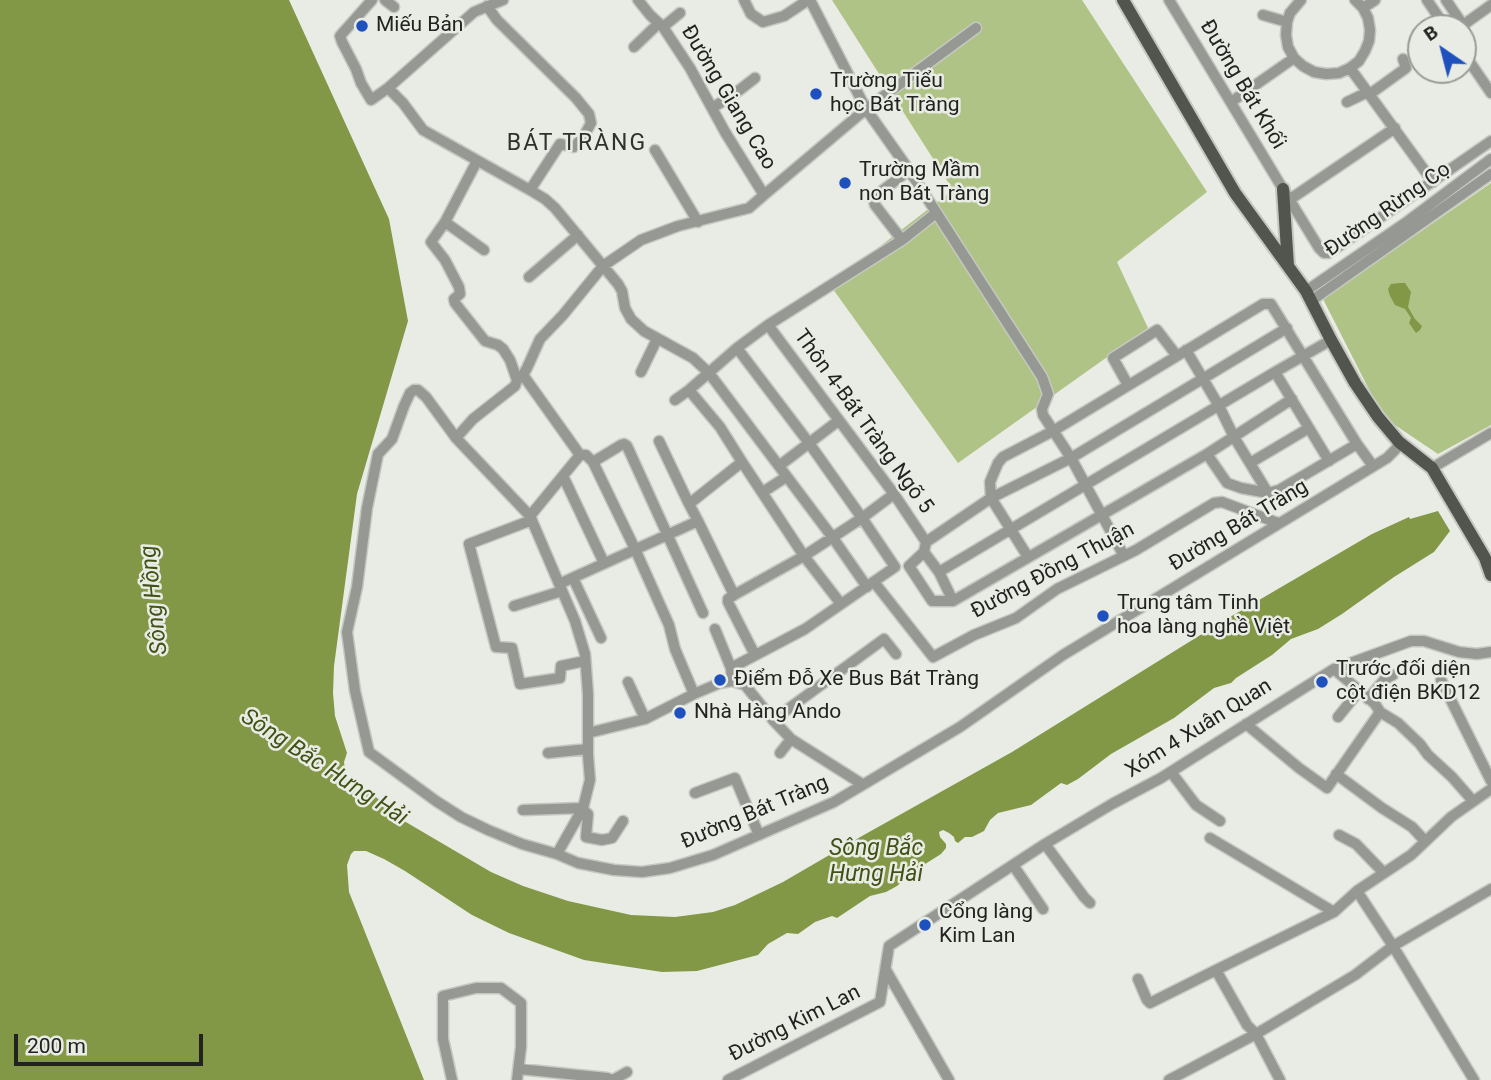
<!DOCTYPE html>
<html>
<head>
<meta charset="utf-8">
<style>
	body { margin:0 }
	#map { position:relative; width:1491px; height:1080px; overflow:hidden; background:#e9ece4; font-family:Roboto,sans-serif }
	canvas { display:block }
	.north { position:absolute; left:1407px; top:14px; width:70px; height:70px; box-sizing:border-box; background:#e9ece4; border:2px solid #999c96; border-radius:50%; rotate:325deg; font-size:19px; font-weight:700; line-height:28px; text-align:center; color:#222320 }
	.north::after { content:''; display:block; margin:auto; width:24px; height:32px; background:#1f51be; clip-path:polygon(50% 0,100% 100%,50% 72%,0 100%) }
	.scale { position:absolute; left:14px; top:1034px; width:189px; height:32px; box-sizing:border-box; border:4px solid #222320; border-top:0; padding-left:9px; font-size:21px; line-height:24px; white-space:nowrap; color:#222320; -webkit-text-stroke:5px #e9ece4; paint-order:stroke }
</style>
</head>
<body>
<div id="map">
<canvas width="1491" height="1080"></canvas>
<div class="north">B</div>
<div class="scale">200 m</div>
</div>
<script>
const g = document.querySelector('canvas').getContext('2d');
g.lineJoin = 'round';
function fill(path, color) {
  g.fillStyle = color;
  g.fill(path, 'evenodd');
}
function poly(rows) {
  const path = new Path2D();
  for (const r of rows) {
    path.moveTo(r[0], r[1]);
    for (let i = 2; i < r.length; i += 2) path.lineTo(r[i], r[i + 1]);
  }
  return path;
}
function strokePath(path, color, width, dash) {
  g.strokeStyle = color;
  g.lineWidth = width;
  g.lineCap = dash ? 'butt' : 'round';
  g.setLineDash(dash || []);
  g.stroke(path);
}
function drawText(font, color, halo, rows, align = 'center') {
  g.font = font + ' Roboto,sans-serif';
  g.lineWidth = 5;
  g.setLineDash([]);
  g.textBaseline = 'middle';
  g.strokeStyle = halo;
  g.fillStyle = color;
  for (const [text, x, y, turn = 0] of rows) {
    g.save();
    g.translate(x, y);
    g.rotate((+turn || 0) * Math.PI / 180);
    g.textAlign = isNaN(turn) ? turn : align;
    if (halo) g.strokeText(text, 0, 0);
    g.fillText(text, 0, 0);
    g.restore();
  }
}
fill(poly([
	[832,0,1082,0,1207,192,1117,262,1148,328,958,463,830,285,953,190],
	[1491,183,1491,425,1438,454,1383,417,1323,299]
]), '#b0c386');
fill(poly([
	[0,0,289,0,389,219,408,321,357,494,334,666,333,693,335,716,347,753,344,762,345,771,348,782,352,788,359,790,366,788,399,818,491,872,523,886,568,901,631,915,675,917,713,912,735,905,783,882,862,836,1012,752,1218,624,1372,534,1409,517,1410,519,1438,511,1450,531,1434,552,1394,577,1342,614,1318,629,1291,639,1272,655,1236,678,1231,683,1214,688,1174,718,1111,754,1078,779,1067,785,1061,783,1031,805,998,813,990,820,984,831,972,837,965,837,958,843,955,841,954,837,949,833,943,830,939,832,940,837,946,844,946,848,941,854,914,871,897,886,886,892,870,896,837,918,832,916,815,922,798,934,787,933,768,944,758,955,697,971,662,972,584,960,509,933,472,915,405,871,384,859,366,851,354,851,351,854,347,865,349,892,424,1080,0,1080],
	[1400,283,1405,283,1411,292,1408,307,1415,319,1422,326,1420,330,1416,333,1409,323,1411,318,1405,309,1395,305,1390,296,1388,289,1391,284]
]), '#829847');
const minor = poly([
	[372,0,340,36,342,42,356,69,361,83,371,100,388,88,474,12,503,0],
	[385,0,394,7],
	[744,0,751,14,763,22,784,16,808,0],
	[810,0,866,109,909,170,1042,377,1048,394,1042,409,1043,415,1071,458,1124,556],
	[1169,0,1283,189,1319,248,1324,253,1329,253,1491,141],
	[1301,0,1290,13,1287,22,1286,35,1288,47,1294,58,1303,66,1314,72,1326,74,1339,73,1350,68,1359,61,1365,51,1369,41,1370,30,1368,18,1363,8,1355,0],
	[1427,0,1446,28],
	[1446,0,1463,25],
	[487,6,497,20,576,98,589,114,591,123,584,136,574,147,560,144,530,190],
	[1363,8,1375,0],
	[1263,15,1287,22],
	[663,27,680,13],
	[1459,28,1491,5],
	[634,47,659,23],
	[1463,52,1491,93],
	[1350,68,1433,182],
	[388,88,403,103,423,130,530,190,545,199,555,208,618,284,622,291,625,308,631,319,644,331,693,358,709,373,833,538,867,587],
	[1370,94,1406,68,1403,59],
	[1231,102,1294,58],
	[1347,102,1368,92],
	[712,108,733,95,755,78],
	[655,150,698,222],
	[477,161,445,222,431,242,445,260,459,287,460,294,454,299,455,303,485,341,498,345,503,349,510,360,517,380],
	[764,195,866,109,976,28],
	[1289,200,1395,128],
	[445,222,484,250],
	[902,240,875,205,873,198,909,170],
	[529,277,578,235],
	[1306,291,1408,221,1491,159],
	[1311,301,1491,174],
	[768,325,894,494,926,542],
	[1287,328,1071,458,991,498,926,542,924,552,939,572,953,601,1207,454,1227,483,1241,488,1268,493,1279,490,1357,444,1373,466],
	[1186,350,1219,406,1234,437,1268,493],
	[641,372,657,339],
	[1275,372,1331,340],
	[523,375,580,455,530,516,575,621,585,654,588,694,588,755,590,780,583,808,557,854],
	[1128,385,1113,358,1157,330,1177,356],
	[689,390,720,427,742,462,804,556,841,604],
	[675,400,689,390,737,348,768,325,902,240,936,213],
	[456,438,473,419,515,386,517,380,523,375,527,368,540,339,563,315,603,266,641,240,678,226,749,208,764,195,725,132,690,68,663,27,650,15,638,0],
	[659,441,689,504],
	[1207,454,1292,399],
	[580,455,586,455,593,462,635,549,669,625,675,649,694,694],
	[593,462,621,445,624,444,627,446,703,613],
	[1250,463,1309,428],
	[779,466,838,421],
	[1432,468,1491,433],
	[563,476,604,563],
	[763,492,786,477],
	[530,516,456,438,426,397,418,390,414,390,410,393,404,406,392,439,378,454,367,508,357,587,347,632,355,691,369,752,436,801,461,817,488,830,522,844,557,854,578,863,614,870,642,872,670,868,713,855,834,802,960,727,1063,655,1387,458,1396,449,1399,442],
	[532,520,469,544,496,647,512,648,520,684,560,678,561,666,585,661],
	[698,521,734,595,804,556,862,518,894,494],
	[924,552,909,566,932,601,953,601],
	[1028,557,991,498,990,482,998,463,1003,457,1053,431,1263,304,1271,304,1357,444],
	[939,572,1275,372,1329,461],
	[573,578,601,638],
	[874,582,933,657,974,635,1016,618,1057,589,1136,550,1214,503,1222,502,1278,523],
	[559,584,698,521,689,504,742,462],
	[734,595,728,599,728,602,755,655],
	[514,606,562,591],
	[715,629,731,668],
	[1441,680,1491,781],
	[732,681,731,668,805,629,895,567,862,518,809,443,737,348],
	[628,682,645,719],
	[1368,699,1385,679,1393,675],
	[1380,712,1398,723,1420,744,1428,755,1452,777,1473,801],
	[1338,717,1359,691],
	[773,720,884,639,896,654],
	[1246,724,1299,768,1327,788,1380,712,1375,704,1334,669],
	[588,733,645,719,694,694,720,683,732,681,745,685,773,720,791,739,862,784],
	[548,753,588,749],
	[780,753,791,739],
	[1171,772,1196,805,1220,821],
	[1336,774,1382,808,1412,827,1425,841],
	[695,793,735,778,759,835],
	[582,809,588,814,586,837,602,840,612,838,623,821],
	[523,810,583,808],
	[1339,835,1356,844,1384,873],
	[1210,838,1334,912],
	[1045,844,1084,897,1090,903],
	[1013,865,1043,909],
	[1357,891,1393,946,1474,1080],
	[886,970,949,1080],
	[1138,979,1147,1000,1150,1003,1216,970],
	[519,1069,607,1078,612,1080],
	[452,1080,443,1039,443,996,476,988,501,988,521,1003,521,1047,517,1080],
	[613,1080,627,1072],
	[728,1080,880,1002,889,946,1045,844,1112,804,1161,778,1334,669,1411,641,1424,641,1459,652,1477,654,1491,652],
	[1169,1080,1256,1034,1355,975,1393,946,1491,889],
	[1280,1080,1256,1034,1247,1025,1216,970,1334,912,1357,891,1411,855,1451,817,1491,789]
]);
const major = poly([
	[1123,0,1235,193,1306,291,1331,340,1355,383,1378,417,1399,442,1432,468,1485,558,1491,575],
	[1283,189,1288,266]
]);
strokePath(minor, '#c5c8c1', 13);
strokePath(major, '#c5c8c1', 16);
strokePath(minor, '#969894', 10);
strokePath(major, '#52544e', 12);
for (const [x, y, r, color] of [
	[362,26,7,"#1f51be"],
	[816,94,7,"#1f51be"],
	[845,183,7,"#1f51be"],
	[1103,616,7,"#1f51be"],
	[720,680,7,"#1f51be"],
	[1322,682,7,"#1f51be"],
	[680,713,7,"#1f51be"],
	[925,925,7,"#1f51be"]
]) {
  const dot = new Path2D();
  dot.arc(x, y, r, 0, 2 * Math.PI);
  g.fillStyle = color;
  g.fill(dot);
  strokePath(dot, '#e9ece4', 2.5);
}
drawText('21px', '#222320', '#e9ece4', [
	["Miếu Bản",376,26],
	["Trường Tiểu",830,82],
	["học Bát Tràng",830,106],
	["Trường Mầm",859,171],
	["non Bát Tràng",859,195],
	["Trung tâm Tinh",1117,604],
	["hoa làng nghề Việt",1117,628],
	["Trước đối diện",1336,670],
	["cột điện BKD12",1336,694],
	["Điểm Đỗ Xe Bus Bát Tràng",734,680],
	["Nhà Hàng Ando",694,713],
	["Cổng làng",939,913],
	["Kim Lan",939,937]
], 'left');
drawText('21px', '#222320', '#e9ece4', [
	["Đường Bát Khối",1242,85,59],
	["Đường Giang Cao",728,98,59],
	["Đường Rừng Cọ",1388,210,-35],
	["Thôn 4-Bát Tràng Ngõ 5",863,422,54],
	["Đường Bát Tràng",1239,526,-31],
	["Đường Đồng Thuận",1053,571,-28],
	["Xóm 4 Xuân Quan",1199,729,-32],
	["Đường Bát Tràng",755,813,-23],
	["Đường Kim Lan",795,1024,-27]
]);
g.letterSpacing = '2px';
drawText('23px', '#2f312a', '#e9ece4', [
	["BÁT TRÀNG",577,144]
]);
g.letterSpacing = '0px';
drawText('italic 23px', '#425115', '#e9ece4', [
	["Sông Hồng",155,600,-96],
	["Sông Bắc Hưng Hải",324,768,33],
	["Sông Bắc",876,849],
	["Hưng Hải",876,875]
]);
</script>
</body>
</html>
